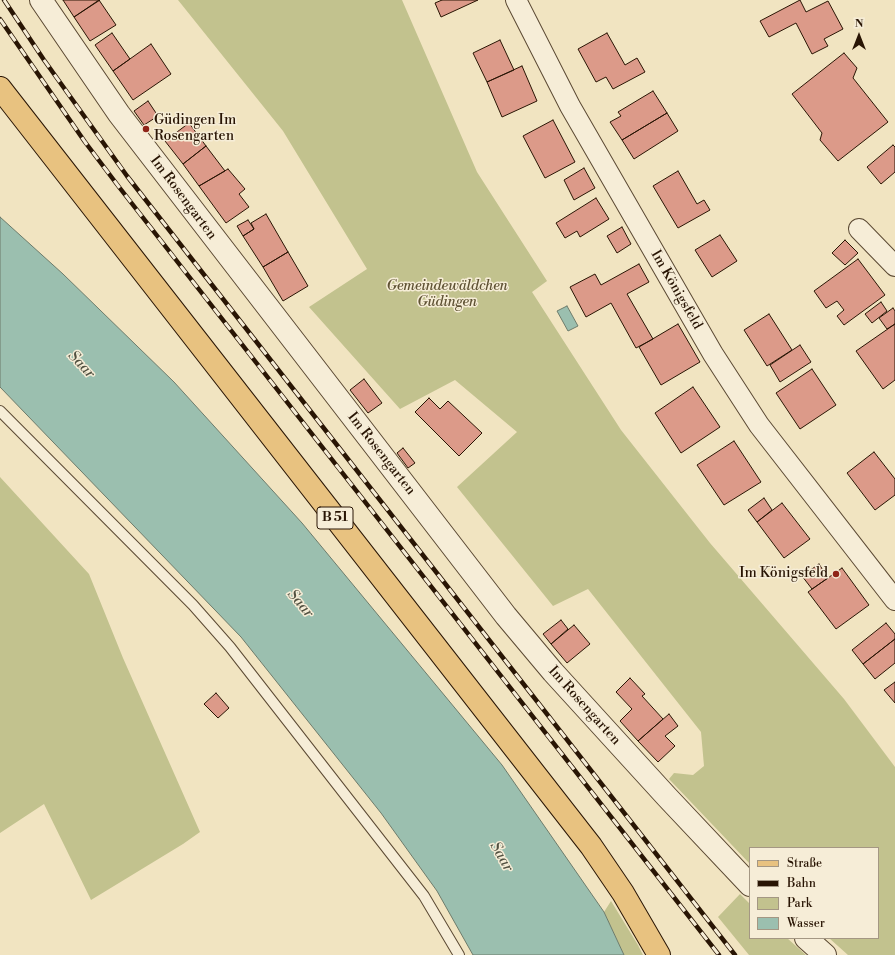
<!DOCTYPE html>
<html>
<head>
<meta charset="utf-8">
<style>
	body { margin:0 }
	#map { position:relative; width:895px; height:955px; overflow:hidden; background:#f1e4c1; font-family:"Libre Bodoni",serif }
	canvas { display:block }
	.legend { position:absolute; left:749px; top:847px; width:130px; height:92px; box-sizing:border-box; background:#f6edd7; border:1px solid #a49783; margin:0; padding:5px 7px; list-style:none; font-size:12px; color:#291504 }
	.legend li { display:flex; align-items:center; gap:8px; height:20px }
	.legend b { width:20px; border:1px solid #a49783 }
	.north { position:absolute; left:839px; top:16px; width:40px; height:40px; -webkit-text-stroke:3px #f6edd7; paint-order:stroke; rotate:0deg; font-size:11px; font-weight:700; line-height:16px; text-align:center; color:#291504 }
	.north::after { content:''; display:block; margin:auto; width:14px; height:18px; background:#291504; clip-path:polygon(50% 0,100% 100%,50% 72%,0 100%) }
</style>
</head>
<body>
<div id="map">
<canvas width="895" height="955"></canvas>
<ul class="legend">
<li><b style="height:5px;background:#e8c280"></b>Straße</li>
<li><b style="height:5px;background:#291504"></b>Bahn</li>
<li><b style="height:11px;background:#c2c28e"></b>Park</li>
<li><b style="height:11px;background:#9bbfaf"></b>Wasser</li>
</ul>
<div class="north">N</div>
</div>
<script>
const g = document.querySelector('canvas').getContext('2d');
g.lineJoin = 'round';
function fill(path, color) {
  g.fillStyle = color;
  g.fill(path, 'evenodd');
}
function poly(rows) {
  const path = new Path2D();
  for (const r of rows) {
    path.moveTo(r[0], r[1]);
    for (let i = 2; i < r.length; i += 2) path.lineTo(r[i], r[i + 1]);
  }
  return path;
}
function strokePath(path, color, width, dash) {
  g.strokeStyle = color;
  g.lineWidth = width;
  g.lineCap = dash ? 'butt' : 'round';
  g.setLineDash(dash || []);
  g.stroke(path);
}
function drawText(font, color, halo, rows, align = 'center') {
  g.font = font + ' "Libre Bodoni",serif';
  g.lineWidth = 3;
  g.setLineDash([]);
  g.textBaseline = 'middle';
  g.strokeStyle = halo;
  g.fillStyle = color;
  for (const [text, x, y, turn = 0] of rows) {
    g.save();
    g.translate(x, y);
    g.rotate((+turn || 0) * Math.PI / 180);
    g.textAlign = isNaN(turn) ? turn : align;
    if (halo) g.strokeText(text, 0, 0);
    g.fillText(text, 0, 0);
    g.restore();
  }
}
fill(poly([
	[178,0,402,0,477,172,547,281,532,292,621,430,710,543,844,699,895,767,895,955,848,955,829,938,878,938,878,848,750,848,750,864,669,779,674,773,693,775,704,766,701,732,588,589,553,606,457,487,517,432,455,380,400,409,309,307,367,269,283,131],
	[0,477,89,574,123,658,200,832,183,844,91,900,44,804,0,833],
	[740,894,750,904,750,938,787,938,806,955,749,955,718,917],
	[611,901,638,945,643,955,624,955,604,912]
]), '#c2c28e');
const water = poly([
	[0,217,63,274,174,382,302,523,502,765,604,912,624,955,473,955,437,891,381,813,241,637,0,387,0,217],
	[567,306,578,326,568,331,557,311,567,306]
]);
fill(water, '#9bbfaf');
strokePath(water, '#6d7b6b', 1);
const building = poly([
	[63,0,100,0,74,17,63,0],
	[99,0,116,25,90,41,74,17,99,0],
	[442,0,478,0,441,17,435,3,442,0],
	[800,0,806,12,828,1,843,29,824,39,828,46,812,54,796,23,769,37,760,21,800,0],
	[112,33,130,59,113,71,95,45,112,33],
	[607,33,625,65,637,58,645,72,613,89,606,77,596,82,578,49,607,33],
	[500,40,514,70,487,82,473,53,500,40],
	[151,44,171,74,133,100,113,71,151,44],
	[844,53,857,68,853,78,888,122,838,161,820,140,822,133,792,94,844,53],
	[522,66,537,101,502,117,487,82,522,66],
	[653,91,667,113,622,140,610,122,621,116,618,112,653,91],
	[148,101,158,116,144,125,134,111,148,101],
	[667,113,678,131,634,159,622,140,667,113],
	[553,120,575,162,545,178,523,136,553,120],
	[189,123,206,146,183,164,165,141,189,123],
	[893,145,895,147,895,172,881,184,867,167,893,145],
	[206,146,225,171,199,186,183,164,206,146],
	[584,168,595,188,574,200,564,180,584,168],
	[228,169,245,189,239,194,249,207,226,223,199,186,228,169],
	[678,171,697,204,704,200,710,210,678,228,653,186,678,171],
	[596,198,609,219,580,237,577,231,565,238,556,223,596,198],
	[266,214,288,252,263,267,243,236,254,229,251,223,266,214],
	[248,220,254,229,243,236,237,226,248,220],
	[622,227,631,244,617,253,607,236,622,227],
	[720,235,737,261,712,277,695,250,720,235],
	[845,240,858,253,845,265,832,253,845,240],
	[288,252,308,286,283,301,263,267,288,252],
	[858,259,885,295,844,325,837,316,844,310,837,301,826,308,814,291,858,259],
	[639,264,649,282,627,294,653,339,636,348,611,303,586,317,570,287,595,274,601,285,639,264],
	[881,302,887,311,872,323,865,314,881,302],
	[893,308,895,311,895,324,887,329,879,318,893,308],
	[769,314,792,350,767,366,744,330,769,314],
	[678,324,700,362,661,385,639,347,678,324],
	[895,324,895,380,883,389,856,351,895,324],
	[800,345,811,362,780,382,770,365,800,345],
	[812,369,836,405,800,429,776,393,812,369],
	[364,379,382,403,368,413,350,390,364,379],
	[693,387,720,427,681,453,655,413,693,387],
	[429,398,440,409,448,401,482,433,459,456,415,412,429,398],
	[734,441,761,482,724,505,697,465,734,441],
	[403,448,415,463,408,468,397,453,403,448],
	[874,452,895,479,895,495,875,510,847,473,874,452],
	[764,498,772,510,757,522,748,510,764,498],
	[782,503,810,539,784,558,757,522,782,503],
	[819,564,828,578,812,589,802,576,819,564],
	[842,568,869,605,836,629,808,592,842,568],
	[561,620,568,629,551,644,543,634,561,620],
	[886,623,895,634,895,639,863,664,852,650,886,623],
	[574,625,590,644,567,663,551,644,574,625],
	[895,639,895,663,875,679,863,664,895,639],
	[630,678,645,694,642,696,663,719,638,741,620,721,632,709,616,692,630,678],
	[895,682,895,703,884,690,895,682],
	[216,693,229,708,218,718,204,704,216,693],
	[669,714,678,726,665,736,675,746,658,762,638,741,669,714]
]);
fill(building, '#dc9a89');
strokePath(building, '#291504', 1);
const service = poly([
	[0,411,193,605,230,647,424,896,459,955]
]);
const minor = poly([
	[516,0,570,106,713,354,759,425,895,600],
	[859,229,895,266]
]);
const tertiary = poly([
	[41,0,119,114,506,616,553,672,667,797,750,885],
	[806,938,825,955]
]);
const primary = poly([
	[0,88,591,846,623,893,659,955]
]);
strokePath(service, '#5b4933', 12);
strokePath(minor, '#5b4933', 22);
strokePath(tertiary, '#5b4933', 24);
strokePath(primary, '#291504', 24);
strokePath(service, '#f6edd7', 10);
strokePath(minor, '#f6edd7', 20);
strokePath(tertiary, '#f6edd7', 22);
strokePath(primary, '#e8c280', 22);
const rail = poly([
	[4,0,44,60,127,176,735,955],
	[0,19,85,142,119,187,719,955]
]);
strokePath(rail, '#291504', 4.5);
strokePath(rail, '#f6edd7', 3, [9]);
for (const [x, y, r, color] of [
	[146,129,4,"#8f2418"],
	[836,574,4,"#8f2418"]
]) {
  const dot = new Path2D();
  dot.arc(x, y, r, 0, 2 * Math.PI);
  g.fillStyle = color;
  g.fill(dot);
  strokePath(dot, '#f6edd7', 1.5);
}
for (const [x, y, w] of [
	[335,518,36]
]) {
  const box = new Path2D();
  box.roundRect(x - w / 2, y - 11, w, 22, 3);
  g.fillStyle = '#f6edd7';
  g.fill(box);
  strokePath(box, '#291504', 1);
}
drawText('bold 13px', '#291504', null, [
	["B 51",335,518]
]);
drawText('14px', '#291504', '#f6edd7', [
	["Güdingen Im",154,121],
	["Rosengarten",154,137],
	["Im Königsfeld",828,574,"right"]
], 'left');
drawText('14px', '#291504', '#f6edd7', [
	["Im Rosengarten",183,198,53],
	["Im Königsfeld",676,290,60],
	["Im Rosengarten",381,454,52],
	["Im Rosengarten",584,706,48]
]);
drawText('italic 14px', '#5f5234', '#f6edd7', [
	["Gemeindewäldchen",447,287],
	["Güdingen",447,303]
]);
drawText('italic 15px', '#515040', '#f6edd7', [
	["Saar",81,365,47],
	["Saar",300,604,50],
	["Saar",501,857,60]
]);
</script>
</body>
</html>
